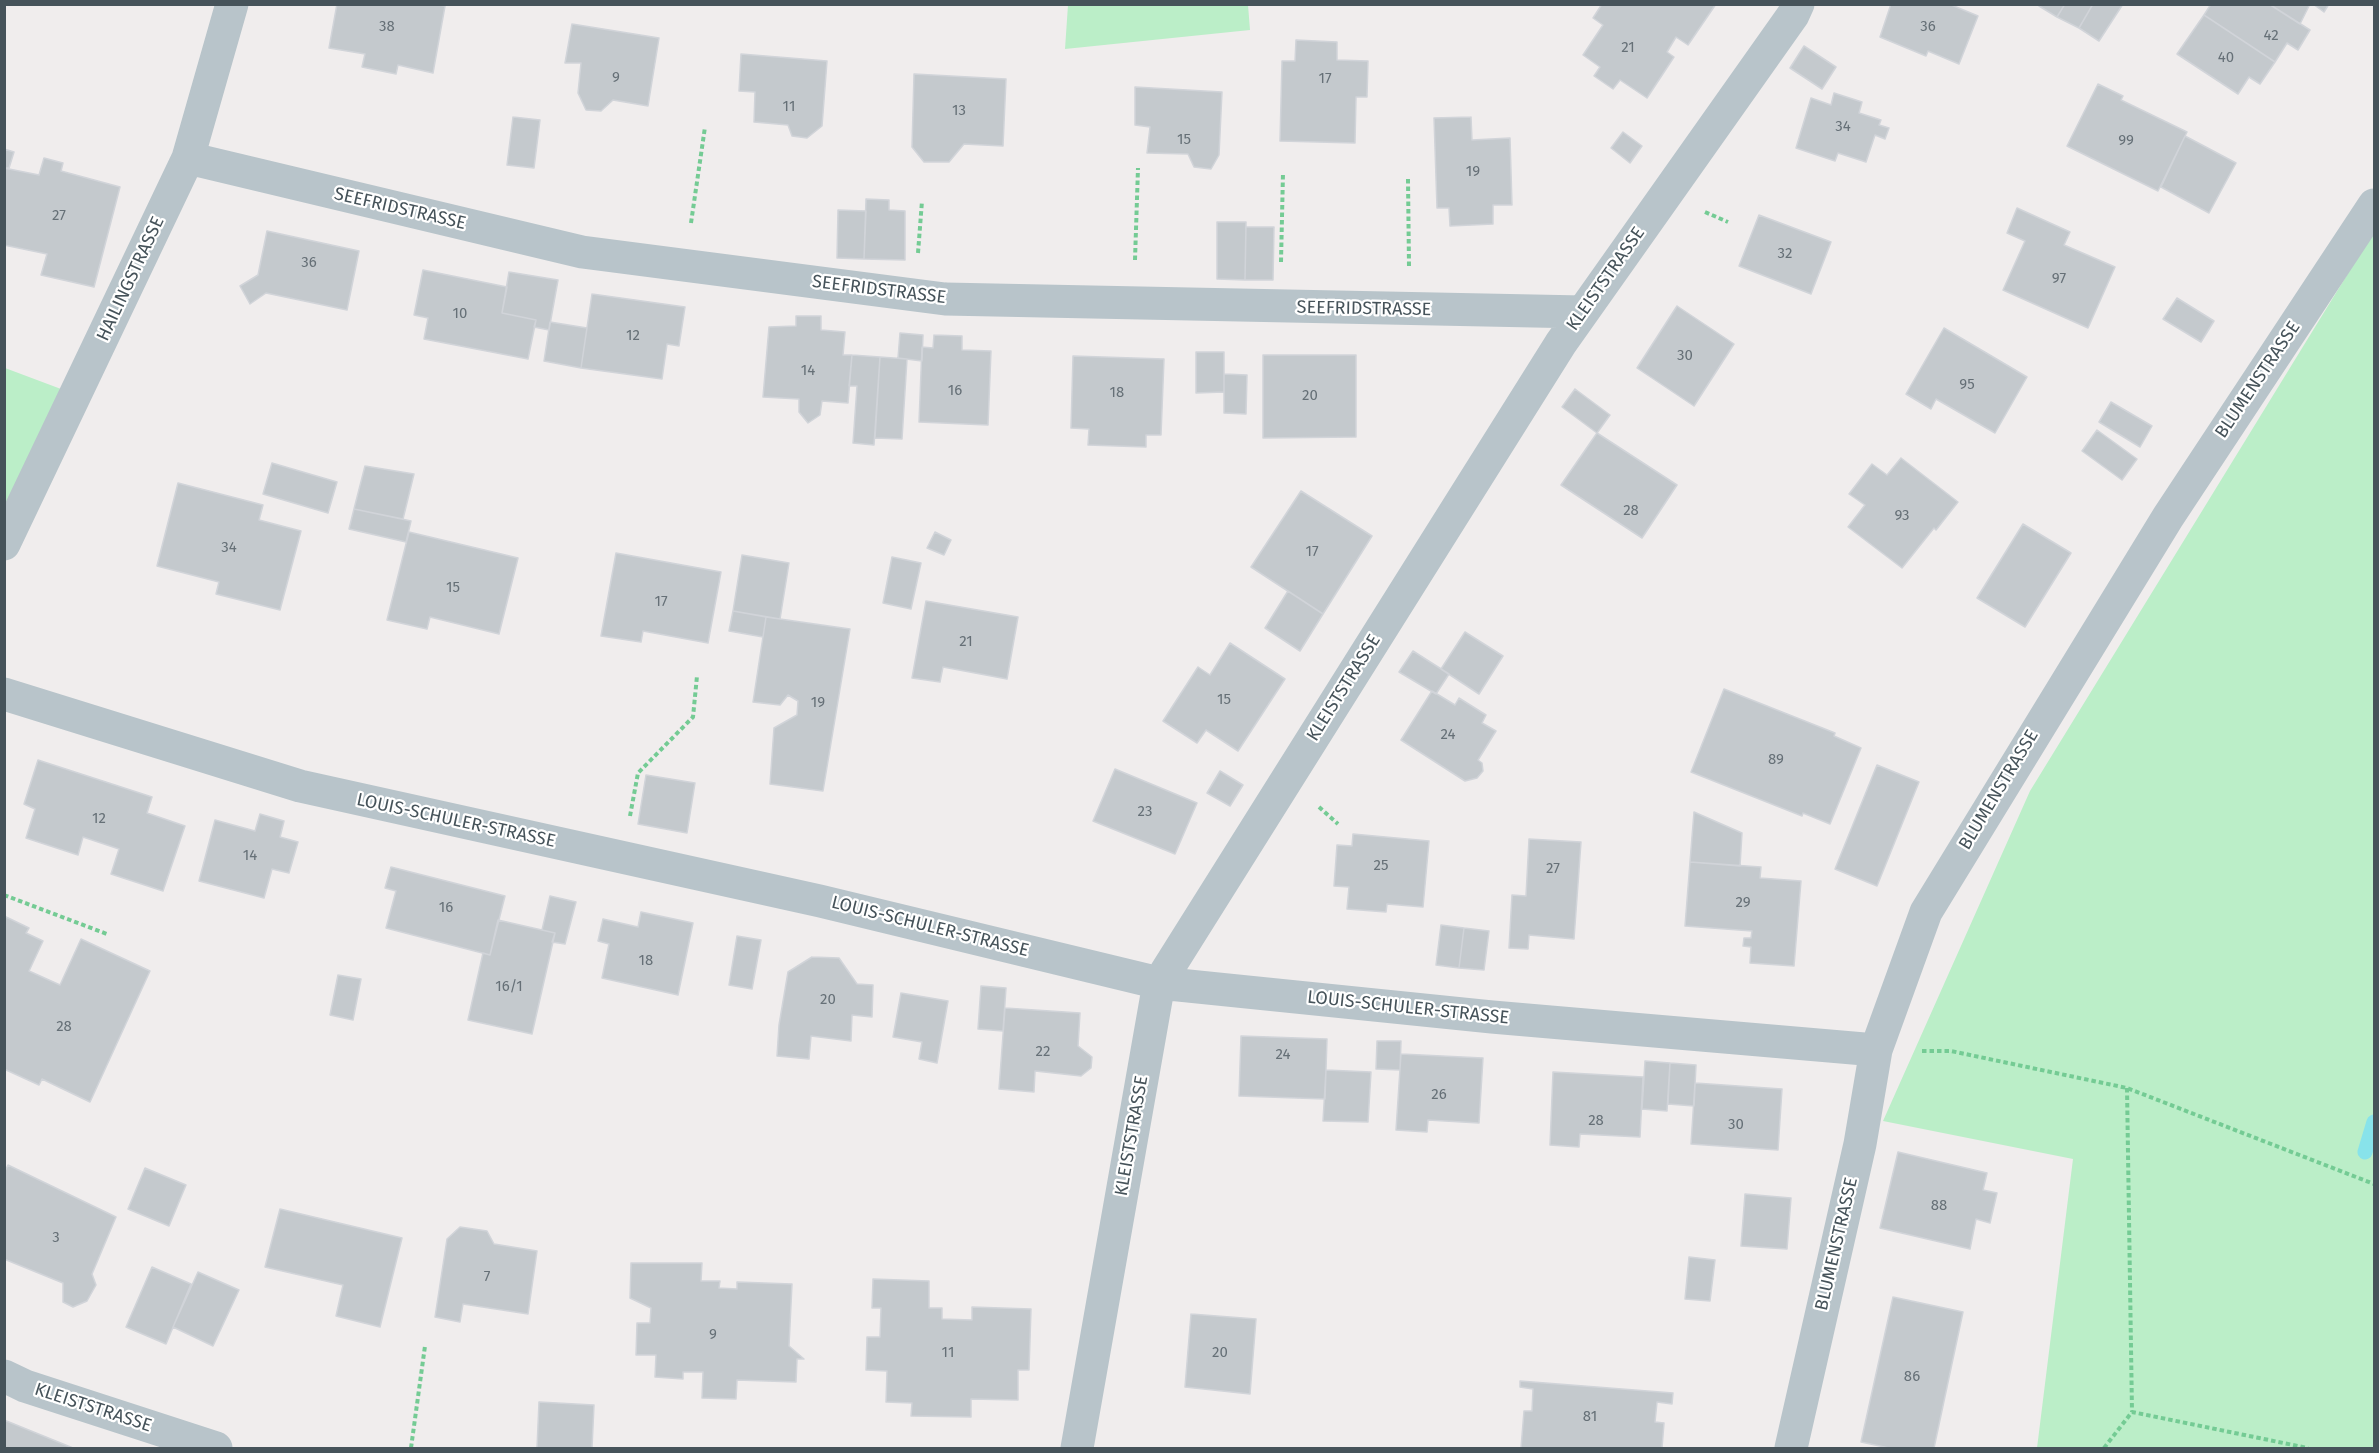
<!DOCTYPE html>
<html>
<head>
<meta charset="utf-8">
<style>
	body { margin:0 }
	#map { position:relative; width:2379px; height:1453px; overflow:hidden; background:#f0eded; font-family:"Fira Sans",sans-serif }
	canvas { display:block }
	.frame { position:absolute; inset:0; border:6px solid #46535a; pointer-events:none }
</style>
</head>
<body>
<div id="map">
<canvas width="2379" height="1453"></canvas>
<div class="frame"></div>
</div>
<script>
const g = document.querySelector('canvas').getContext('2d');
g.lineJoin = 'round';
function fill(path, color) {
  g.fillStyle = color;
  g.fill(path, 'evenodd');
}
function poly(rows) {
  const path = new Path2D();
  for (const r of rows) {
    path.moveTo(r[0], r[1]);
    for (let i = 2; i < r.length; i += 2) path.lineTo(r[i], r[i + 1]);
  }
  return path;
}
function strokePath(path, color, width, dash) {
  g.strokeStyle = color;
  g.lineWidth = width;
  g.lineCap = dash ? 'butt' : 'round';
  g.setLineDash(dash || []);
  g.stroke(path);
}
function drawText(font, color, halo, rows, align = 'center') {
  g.font = font + ' "Fira Sans",sans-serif';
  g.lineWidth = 4.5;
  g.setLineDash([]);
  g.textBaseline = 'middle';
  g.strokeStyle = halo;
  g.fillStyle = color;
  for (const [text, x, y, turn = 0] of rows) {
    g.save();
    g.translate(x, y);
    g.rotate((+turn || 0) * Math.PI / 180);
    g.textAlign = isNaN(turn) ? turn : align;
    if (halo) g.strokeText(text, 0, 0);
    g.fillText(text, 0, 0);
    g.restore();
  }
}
fill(poly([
	[1068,5,1248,5,1250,30,1065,49],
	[2374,231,2374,1448,2037,1448,2073,1159,1883,1121,2030,791],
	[5,368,61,389,5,511]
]), '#bbeec8');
strokePath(poly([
	[2365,1152,2374,1122]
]), '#88e3ea', 15);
const building = poly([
	[337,4,434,4,445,6,433,73,398,65,396,74,362,67,365,54,329,48,337,4],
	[1602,4,1716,4,1688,45,1676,37,1667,52,1674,57,1647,98,1620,80,1613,89,1594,76,1600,67,1583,55,1603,25,1593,18,1602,4],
	[1891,4,1949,4,1978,16,1959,64,1928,51,1926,56,1880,37,1891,4],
	[2040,4,2065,4,2057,17,2039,6,2040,4],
	[2065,4,2093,4,2079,28,2057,17,2065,4],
	[2093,4,2123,4,2099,41,2079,28,2093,4],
	[2211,4,2269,4,2310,30,2298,50,2287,43,2275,62,2204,15,2211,4],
	[2269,4,2310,4,2300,24,2269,4],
	[2313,4,2329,4,2324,12,2313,4],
	[2204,15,2275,62,2260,84,2249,77,2238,94,2177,54,2204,15],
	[572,24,659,38,648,106,613,100,601,111,586,110,578,93,581,63,565,63,572,24],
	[1296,40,1337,42,1337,60,1368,61,1367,97,1356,97,1355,143,1280,141,1282,61,1295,61,1296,40],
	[1804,46,1836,67,1822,89,1790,68,1804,46],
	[741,54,827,61,822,126,807,138,792,136,788,125,754,122,755,92,739,91,741,54],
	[914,74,1006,79,1003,146,964,144,949,162,924,162,912,147,914,74],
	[2098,84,2123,96,2121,100,2187,132,2158,191,2067,146,2098,84],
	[1135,87,1222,92,1219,155,1211,169,1194,167,1188,154,1147,153,1150,127,1135,125,1135,87],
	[1834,93,1862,102,1859,113,1881,120,1879,125,1889,128,1885,139,1875,135,1866,162,1838,153,1835,161,1796,148,1811,98,1831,105,1834,93],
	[513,117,540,120,534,168,507,165,513,117],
	[1471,117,1472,140,1510,138,1512,205,1493,205,1493,224,1450,226,1449,208,1437,208,1434,118,1471,117],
	[1623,132,1642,146,1630,163,1611,148,1623,132],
	[2185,136,2236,163,2209,213,2161,187,2185,136],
	[4,149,14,152,9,168,4,168,4,149],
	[44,158,63,163,61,171,120,187,94,287,41,275,47,254,4,245,4,168,39,175,44,158],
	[866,199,889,200,889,210,905,211,905,260,864,259,866,199],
	[2017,208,2070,232,2064,245,2115,267,2088,328,2003,290,2025,241,2007,233,2017,208],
	[838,210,866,211,864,259,837,258,838,210],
	[1759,215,1831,242,1811,294,1739,266,1759,215],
	[1217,222,1246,222,1245,280,1217,279,1217,222],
	[1246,227,1274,227,1273,280,1245,280,1246,227],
	[267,231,359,251,347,310,266,293,250,304,240,286,258,275,267,231],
	[423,270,507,287,502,313,536,320,528,359,424,339,428,318,414,315,423,270],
	[509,272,558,280,549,330,534,327,536,320,502,313,509,272],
	[592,294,685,307,679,346,667,344,662,379,581,368,592,294],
	[2177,298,2214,321,2201,342,2163,319,2177,298],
	[1677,306,1734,344,1694,406,1637,368,1677,306],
	[796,316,821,316,821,330,845,332,843,355,852,355,848,403,822,401,820,415,808,423,799,412,799,399,763,397,769,327,796,326,796,316],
	[550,322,587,328,581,368,544,361,550,322],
	[1944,328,2027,377,1995,433,1936,399,1931,409,1906,394,1944,328],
	[900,333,923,335,922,361,898,358,900,333],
	[934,335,962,336,962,350,991,351,988,425,919,422,922,347,933,348,934,335],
	[1196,352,1224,352,1224,392,1196,393,1196,352],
	[852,355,880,357,874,445,853,443,857,386,849,386,852,355],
	[1263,355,1356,355,1356,437,1263,438,1263,355],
	[1073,356,1164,359,1161,435,1146,435,1146,447,1088,445,1089,429,1071,428,1073,356],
	[880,357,907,359,902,439,875,438,880,357],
	[1224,374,1247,375,1246,414,1224,413,1224,374],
	[1575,389,1610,415,1597,433,1562,407,1575,389],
	[2111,402,2152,426,2140,447,2099,422,2111,402],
	[2097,430,2137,459,2122,480,2082,451,2097,430],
	[1597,433,1677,485,1642,538,1561,485,1597,433],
	[1901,458,1958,502,1936,530,1934,528,1902,568,1848,527,1865,505,1849,494,1872,464,1887,475,1901,458],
	[272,463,337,482,328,513,263,494,272,463],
	[365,466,414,474,403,519,354,509,365,466],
	[178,483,263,505,259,520,301,531,280,610,216,594,219,582,157,566,178,483],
	[1301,491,1372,536,1323,614,1251,567,1301,491],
	[354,509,411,521,406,542,349,529,354,509],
	[2023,524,2071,553,2025,627,1977,598,2023,524],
	[409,532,518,558,499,634,430,617,427,629,387,620,409,532],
	[935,532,951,540,944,555,927,548,935,532],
	[616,553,721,572,708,643,643,631,641,642,601,636,616,553],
	[742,555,789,563,780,619,733,611,742,555],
	[892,557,921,563,911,609,883,603,892,557],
	[1288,591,1323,614,1300,651,1265,628,1288,591],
	[926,601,1018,617,1007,679,943,667,940,682,912,678,926,601],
	[733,611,766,617,763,637,729,631,733,611],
	[766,617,850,629,823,791,770,784,774,728,797,715,798,701,788,695,780,705,753,702,766,617],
	[1465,632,1503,656,1479,694,1441,669,1465,632],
	[1230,643,1285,679,1238,751,1206,730,1197,743,1163,721,1198,667,1210,675,1230,643],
	[1413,651,1449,674,1436,694,1399,672,1413,651],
	[1724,689,1835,733,1834,736,1861,748,1830,824,1803,813,1802,816,1691,772,1724,689],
	[1432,691,1455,705,1459,698,1486,715,1482,723,1496,731,1478,760,1482,763,1483,771,1477,778,1465,781,1401,740,1432,691],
	[38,760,152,797,147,813,185,826,163,891,111,874,119,849,83,837,78,855,26,838,35,809,24,804,38,760],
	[1877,765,1919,782,1877,886,1835,869,1877,765],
	[1115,769,1197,803,1175,854,1093,821,1115,769],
	[1220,771,1243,785,1230,806,1207,793,1220,771],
	[646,775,695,783,687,833,638,824,646,775],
	[1694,812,1742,833,1740,866,1690,862,1694,812],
	[260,814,284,821,280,837,298,842,289,873,272,869,264,898,199,881,215,820,255,831,260,814],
	[1353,834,1429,841,1423,907,1387,904,1386,912,1347,909,1349,887,1334,886,1337,845,1352,846,1353,834],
	[1529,839,1581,842,1574,939,1529,935,1528,949,1509,948,1512,895,1526,896,1529,839],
	[1690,862,1761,867,1760,878,1801,881,1794,966,1750,963,1751,947,1743,946,1744,938,1751,938,1752,931,1685,926,1690,862],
	[391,867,505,896,490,955,386,928,396,891,385,888,391,867],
	[550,896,576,902,565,944,552,942,555,933,542,930,550,896],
	[641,912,693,923,678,995,602,978,609,944,598,941,603,919,638,927,641,912],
	[4,916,29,928,26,933,43,941,29,971,60,985,81,939,150,971,90,1102,42,1079,39,1085,4,1069,4,916],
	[498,920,555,933,532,1034,468,1020,483,953,490,955,498,920],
	[1441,925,1464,928,1459,968,1436,965,1441,925],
	[1464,928,1489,931,1484,970,1459,968,1464,928],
	[737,936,761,940,752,989,729,985,737,936],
	[812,957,839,958,857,984,873,985,872,1017,852,1015,851,1041,811,1036,809,1059,777,1056,779,1025,788,972,812,957],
	[338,975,361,979,353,1020,330,1015,338,975],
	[981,986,1006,988,1003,1031,978,1029,981,986],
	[901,993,948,1001,937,1063,919,1059,922,1042,893,1037,901,993],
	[1005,1008,1080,1013,1078,1046,1092,1057,1091,1068,1081,1076,1035,1071,1034,1092,999,1089,1005,1008],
	[1241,1036,1327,1039,1325,1099,1239,1096,1241,1036],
	[1377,1041,1401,1041,1400,1070,1376,1069,1377,1041],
	[1401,1054,1483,1058,1479,1123,1428,1120,1427,1132,1396,1130,1401,1054],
	[1645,1061,1670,1063,1667,1111,1642,1109,1645,1061],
	[1670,1063,1696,1065,1694,1106,1668,1104,1670,1063],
	[1326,1070,1371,1072,1368,1122,1323,1121,1326,1070],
	[1553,1072,1643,1077,1640,1137,1580,1134,1579,1147,1550,1145,1553,1072],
	[1695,1083,1782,1089,1778,1150,1691,1144,1695,1083],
	[1898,1152,1987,1173,1983,1190,1997,1193,1990,1223,1976,1219,1970,1249,1880,1228,1898,1152],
	[8,1165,116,1217,92,1274,96,1285,87,1301,73,1307,63,1302,63,1283,4,1259,4,1173,8,1165],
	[145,1168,186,1185,169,1226,128,1209,145,1168],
	[1745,1194,1791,1198,1787,1249,1741,1246,1745,1194],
	[280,1209,402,1238,380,1327,336,1316,343,1285,265,1267,280,1209],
	[460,1227,487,1231,494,1244,537,1251,528,1314,463,1304,460,1322,435,1317,447,1239,460,1227],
	[1689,1257,1715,1260,1710,1301,1685,1299,1689,1257],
	[631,1263,702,1263,701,1281,720,1281,719,1288,737,1289,737,1282,792,1284,789,1346,804,1359,797,1359,796,1382,737,1380,736,1399,702,1398,703,1372,683,1372,683,1379,655,1377,656,1355,636,1355,637,1323,650,1323,651,1308,630,1298,631,1263],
	[152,1267,191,1284,166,1344,126,1327,152,1267],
	[198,1272,239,1290,213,1346,173,1327,198,1272],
	[873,1279,929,1281,929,1308,942,1308,942,1319,972,1320,972,1307,1031,1309,1029,1370,1018,1370,1018,1400,971,1399,971,1417,911,1416,912,1403,886,1402,887,1371,866,1370,867,1337,880,1337,881,1308,872,1308,873,1279],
	[1893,1297,1963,1312,1934,1448,1889,1448,1861,1442,1893,1297],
	[1191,1314,1256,1319,1250,1394,1185,1387,1191,1314],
	[1520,1381,1673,1393,1672,1404,1657,1402,1655,1422,1664,1423,1662,1448,1521,1448,1524,1411,1532,1411,1533,1389,1520,1387,1520,1381],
	[539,1402,594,1405,592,1448,537,1448,539,1402],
	[4,1420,73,1448,4,1448,4,1420]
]);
fill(building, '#c4c9cd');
strokePath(building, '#d1d4d9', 1.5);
strokePath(poly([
	[1408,179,1409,267],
	[1705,212,1728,222],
	[691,223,705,127],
	[918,253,922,201],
	[1135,260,1138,168],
	[1281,262,1283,173],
	[1319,807,1338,824],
	[630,816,638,773,693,717,697,676],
	[4,895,107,934],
	[1922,1051,1951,1051,2127,1088,2374,1184],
	[2127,1088,2132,1412],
	[411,1448,425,1346],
	[2104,1448,2132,1412,2308,1448]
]), '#74cb94', 4, [4.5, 3]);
strokePath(poly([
	[188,158,582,252,945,299,1583,312],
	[4,544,188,158,232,4],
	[4,694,300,786,820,901,1159,983,1492,1017,1876,1050],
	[4,1376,25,1386,216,1448],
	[1077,1448,1159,983,1561,343,1793,15,1798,4],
	[1791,1448,1860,1144,1876,1050,1926,912,2168,517,2374,205]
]), '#b8c4ca', 33);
drawText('15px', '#667077', null, [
	["38",387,27],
	["36",1928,27],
	["42",2271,36],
	["21",1628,48],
	["40",2226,58],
	["9",616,78],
	["17",1325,79],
	["11",789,107],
	["13",959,111],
	["34",1843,127],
	["15",1184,140],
	["99",2126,141],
	["19",1473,172],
	["27",59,216],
	["32",1785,254],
	["36",309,263],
	["97",2059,279],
	["10",460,314],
	["12",633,336],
	["30",1685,356],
	["14",808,371],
	["95",1967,385],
	["16",955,391],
	["18",1117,393],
	["20",1310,396],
	["28",1631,511],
	["93",1902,516],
	["34",229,548],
	["17",1312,552],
	["15",453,588],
	["17",661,602],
	["21",966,642],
	["15",1224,700],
	["19",818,703],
	["24",1448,735],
	["89",1776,760],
	["23",1145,812],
	["12",99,819],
	["14",250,856],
	["25",1381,866],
	["27",1553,869],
	["29",1743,903],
	["16",446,908],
	["18",646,961],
	["16/1",509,987],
	["20",828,1000],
	["28",64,1027],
	["22",1043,1052],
	["24",1283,1055],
	["26",1439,1095],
	["28",1596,1121],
	["30",1736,1125],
	["88",1939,1206],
	["3",56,1238],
	["7",487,1277],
	["9",713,1335],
	["11",948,1353],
	["20",1220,1353],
	["86",1912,1377],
	["81",1590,1417]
]);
drawText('18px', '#46535a', '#fff', [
	["SEEFRIDSTRASSE",400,209,13],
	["HAILINGSTRASSE",131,279,-65],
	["KLEISTSTRASSE",1606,279,-55],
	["SEEFRIDSTRASSE",879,290,7],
	["SEEFRIDSTRASSE",1364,309,1],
	["BLUMENSTRASSE",2258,380,-56],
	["KLEISTSTRASSE",1344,688,-58],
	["BLUMENSTRASSE",1999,790,-59],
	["LOUIS-SCHULER-STRASSE",456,821,12],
	["LOUIS-SCHULER-STRASSE",930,927,14],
	["LOUIS-SCHULER-STRASSE",1408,1008,6],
	["KLEISTSTRASSE",1132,1136,-80],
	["BLUMENSTRASSE",1837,1244,-77],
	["KLEISTSTRASSE",93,1408,18]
]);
</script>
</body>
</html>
